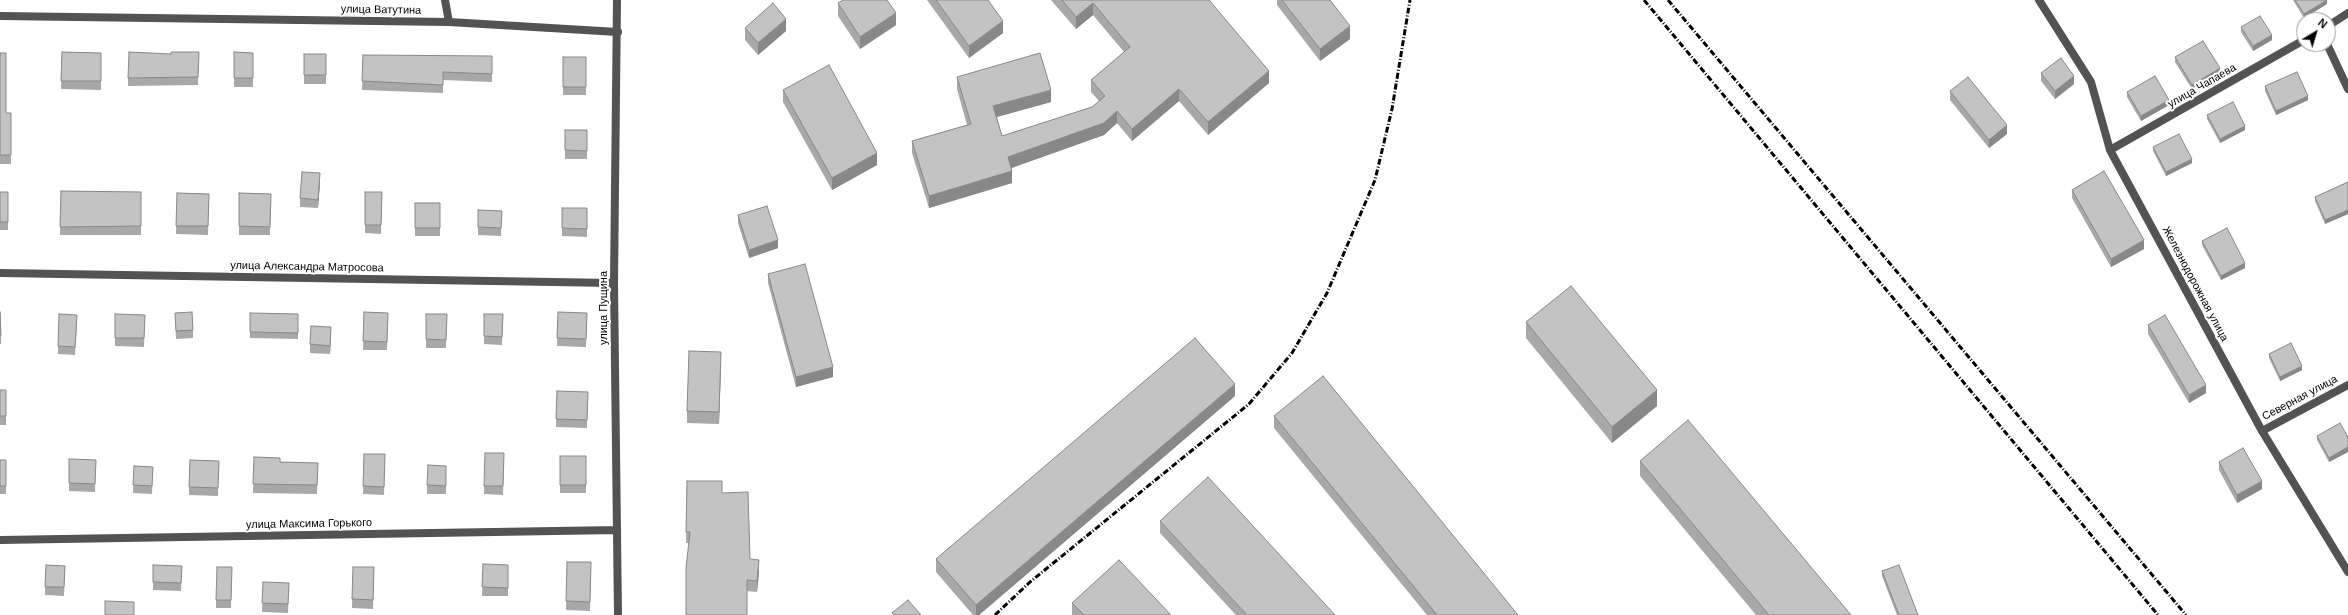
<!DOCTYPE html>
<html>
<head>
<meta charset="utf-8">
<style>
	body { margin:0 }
	#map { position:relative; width:2348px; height:615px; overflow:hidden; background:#fff; font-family:Arial,sans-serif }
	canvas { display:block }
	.north { position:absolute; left:2296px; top:12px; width:40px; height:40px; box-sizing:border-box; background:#fff; border:1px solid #999; border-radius:50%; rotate:38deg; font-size:11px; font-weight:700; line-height:16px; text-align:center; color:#000 }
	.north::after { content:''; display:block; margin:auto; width:14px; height:18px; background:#000; clip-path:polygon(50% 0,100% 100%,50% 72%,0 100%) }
</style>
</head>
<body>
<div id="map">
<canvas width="2348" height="615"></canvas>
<div class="north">N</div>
</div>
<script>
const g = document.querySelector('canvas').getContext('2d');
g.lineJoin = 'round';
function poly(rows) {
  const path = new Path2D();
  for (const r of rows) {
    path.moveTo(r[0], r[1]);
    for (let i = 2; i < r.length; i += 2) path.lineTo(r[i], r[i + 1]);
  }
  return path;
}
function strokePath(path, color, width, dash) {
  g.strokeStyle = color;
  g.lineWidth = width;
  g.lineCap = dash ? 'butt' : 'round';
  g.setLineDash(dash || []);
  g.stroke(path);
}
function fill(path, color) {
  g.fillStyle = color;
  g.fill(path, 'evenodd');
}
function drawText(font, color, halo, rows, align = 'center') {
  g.font = font + ' Arial,sans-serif';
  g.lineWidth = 4;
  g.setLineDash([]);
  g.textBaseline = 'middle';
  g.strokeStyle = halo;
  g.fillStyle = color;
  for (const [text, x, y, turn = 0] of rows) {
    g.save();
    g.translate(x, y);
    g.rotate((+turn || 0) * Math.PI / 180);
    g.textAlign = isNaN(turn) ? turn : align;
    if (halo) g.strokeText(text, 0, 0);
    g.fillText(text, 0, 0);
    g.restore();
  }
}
strokePath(poly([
	[445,0,449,22],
	[617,0,614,283,618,615],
	[2039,0,2091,82,2110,150,2262,431,2348,572],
	[0,16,449,22,618,32],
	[2328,26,2348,13],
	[2327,44,2348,89],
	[2110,150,2304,40],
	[0,273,614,283],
	[2262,431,2348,385],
	[0,540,617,530]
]), '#535353', 8);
strokePath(poly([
	[1644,0,2158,615],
	[1668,0,2186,615],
	[995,615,1030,582,1249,404,1292,353,1327,293,1375,180,1392,109,1410,0]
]), '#000', 3, [6, 2, 1, 2]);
fill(poly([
	[927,0,988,0,1003,33,969,58],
	[1051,0,1209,0,1269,83,1208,135,1179,101,1132,141,1117,123,1104,135,1012,168,1012,183,929,208,912,153,912,141,967,125,957,89,957,77,1051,102,997,117,1002,136,1092,107,1099,101,1091,92,1091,80,1124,52,1093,15,1076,29],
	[1277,0,1330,0,1350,39,1320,61,1277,5],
	[2293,0,2327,0,2327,4,2304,18],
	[838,3,896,25,860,49,838,16],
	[2241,27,2272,40,2253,51,2241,32],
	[745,28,786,31,758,55,745,40],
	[62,52,101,53,101,90,61,89],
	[199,52,198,85,128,86,128,78,171,54],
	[234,52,253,53,253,87,234,87],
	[0,53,6,113,11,113,11,164,0,164],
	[304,54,326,54,326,84,304,84],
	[363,55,492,64,492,82,443,80,443,93,362,90],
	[563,57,586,57,586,95,563,95],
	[2175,57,2220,73,2192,89,2175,62],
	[2041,73,2074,84,2055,99,2041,81],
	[2265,86,2308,100,2276,115,2265,91],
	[783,90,877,165,832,190,783,102],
	[1950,91,2007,134,1989,148,1950,100],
	[2127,92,2169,105,2141,121,2127,97],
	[2207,115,2245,130,2220,143,2207,119],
	[565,130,587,130,587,159,565,159],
	[2153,147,2192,163,2166,176,2153,151],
	[320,182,318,208,300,207,300,198],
	[2348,182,2348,214,2325,224,2315,201,2315,197],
	[2072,190,2144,249,2111,267,2072,198],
	[61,191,141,192,141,235,60,235],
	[0,192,8,192,8,230,0,230],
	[365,192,382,192,381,234,365,233],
	[177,193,209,194,208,235,176,234],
	[239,193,271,194,270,235,239,235],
	[415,203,440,203,440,236,415,236],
	[562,208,587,208,587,237,562,236],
	[478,210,502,211,501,236,478,235],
	[738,215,778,248,749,258,738,223],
	[2202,241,2245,268,2221,280,2202,245],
	[768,274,833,377,796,387,768,283],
	[0,312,1,336,1,344,0,344],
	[364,312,388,313,387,350,363,350],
	[558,312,587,322,586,347,557,346],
	[175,313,193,330,193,338,176,339],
	[115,314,145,315,144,347,115,346],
	[298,314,298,339,250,338,250,332],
	[426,314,447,314,446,348,426,348],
	[484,314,503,314,502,345,484,344],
	[1526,322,1657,406,1612,443,1526,338],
	[77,324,75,355,58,354,58,346],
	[2148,325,2206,393,2189,403,2148,334],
	[331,335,330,354,310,353,310,344],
	[2269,354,2302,370,2280,381,2269,358],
	[721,364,719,424,687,423,687,411],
	[0,390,6,390,6,425,0,425],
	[557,391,588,392,587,428,556,427],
	[1235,396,979,615,973,615,936,572,936,559],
	[1274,416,1518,615,1427,615,1274,428],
	[2317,436,2348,437,2348,452,2329,462,2317,440],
	[364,454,385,454,384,495,363,494],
	[560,456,586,456,586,493,560,493],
	[254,457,280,462,318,463,317,494,253,493],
	[69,459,96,460,95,492,69,491],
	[0,460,6,460,6,494,0,494],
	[219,461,218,496,189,495,189,487],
	[1640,461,1851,615,1756,615,1640,476],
	[504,462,503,495,484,494,484,486],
	[2219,462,2262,489,2237,503,2219,470],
	[134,466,153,467,152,494,133,493],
	[446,466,446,494,427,494,427,485],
	[687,481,722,493,750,559,759,572,757,592,747,591,688,543,686,543],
	[1160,521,1335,615,1236,615,1160,533],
	[567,562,591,562,590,611,566,610],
	[483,564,508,565,508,596,482,596],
	[46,565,65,566,64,596,45,595],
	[153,565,182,566,181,591,153,590],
	[353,567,374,567,373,609,352,608],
	[1882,571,1918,615,1897,615,1882,576],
	[232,576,231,608,216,608,216,600],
	[263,582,289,583,288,613,262,612],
	[1072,603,1171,615,1072,615]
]), '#a8a8a8');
fill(poly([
	[2327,0,2327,4,2304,18,2304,14],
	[1093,3,1093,15,1076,29,1076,17],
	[896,13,896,25,860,49,860,37],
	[786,19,786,31,758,55,758,43],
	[1003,21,1003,33,969,58,969,46],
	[1350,26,1350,39,1320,61,1320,49],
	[2272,35,2272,40,2253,51,2253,46],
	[2220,68,2220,73,2192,89,2192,85],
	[1269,71,1269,83,1208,135,1208,122],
	[2074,76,2074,84,2055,99,2055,91],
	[1179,89,1179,101,1132,141,1132,129],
	[1051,90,1051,102,993,118,993,106],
	[2308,96,2308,100,2276,115,2276,111],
	[2169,100,2169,105,2141,121,2141,116],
	[1117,111,1117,123,1104,135,1008,169,1008,157],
	[2007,125,2007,134,1989,148,1989,140],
	[2245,126,2245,130,2220,143,2220,139],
	[877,153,877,165,832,190,832,178],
	[2192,159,2192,163,2166,176,2166,172],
	[1012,171,1012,183,929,208,929,196],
	[320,173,320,182,318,208,318,200],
	[2348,210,2348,214,2325,224,2325,220],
	[778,240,778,248,749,258,749,250],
	[2144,240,2144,249,2111,267,2111,259],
	[2245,263,2245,268,2221,280,2221,276],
	[331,327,331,335,330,354,330,346],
	[721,352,721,364,719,424,719,412],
	[2302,366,2302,370,2280,381,2280,377],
	[833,367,833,377,796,387,796,377],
	[1235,384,1235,396,979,615,976,615,976,605],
	[2206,385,2206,393,2189,403,2189,395],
	[1657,390,1657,406,1612,443,1612,427],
	[2348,447,2348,452,2329,462,2329,458],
	[2262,481,2262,489,2237,503,2237,495],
	[759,560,759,572,757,592,757,581]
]), '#888');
const building = poly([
	[843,0,887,0,896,13,860,37,838,3,843,0],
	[936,0,988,0,1003,21,969,46,936,0],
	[1062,0,1209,0,1269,71,1208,122,1179,89,1132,129,1117,111,1104,123,1008,157,1012,171,929,196,912,141,971,124,957,77,1040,53,1051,90,993,106,1002,136,1092,107,1105,96,1091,80,1130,47,1093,3,1076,17,1062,0],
	[1282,0,1330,0,1350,26,1320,49,1282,0],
	[2295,0,2327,0,2304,14,2295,0],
	[773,3,786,19,758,43,745,28,773,3],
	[2260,16,2272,35,2253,46,2241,27,2260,16],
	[2203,41,2220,68,2192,85,2175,57,2203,41],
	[62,52,101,53,101,81,61,81,62,52],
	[129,52,171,54,171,52,199,52,198,77,128,78,129,52],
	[234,52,253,53,253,78,234,78,234,52],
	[0,53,6,53,6,113,11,113,11,155,0,155,0,53],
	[304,54,326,54,326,75,304,75,304,54],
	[363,55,492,56,492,74,443,72,443,85,362,81,363,55],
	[563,57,586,57,586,87,563,87,563,57],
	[2061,58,2074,76,2055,91,2041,73,2061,58],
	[829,65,877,153,832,178,783,90,829,65],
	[2297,72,2308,96,2276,111,2265,86,2297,72],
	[2155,76,2169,100,2141,116,2127,92,2155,76],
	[1968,77,2007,125,1989,140,1950,91,1968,77],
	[2233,102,2245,126,2220,139,2207,115,2233,102],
	[565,130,587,130,587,151,565,150,565,130],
	[2179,134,2192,159,2166,172,2153,147,2179,134],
	[2104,171,2144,240,2111,259,2072,190,2104,171],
	[302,172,320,173,318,200,300,198,302,172],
	[2348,182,2348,210,2325,220,2315,197,2348,182],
	[61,191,141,192,141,226,60,227,61,191],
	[0,192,8,192,8,222,0,222,0,192],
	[365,192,382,192,381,225,365,225,365,192],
	[177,193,209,194,208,226,176,226,177,193],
	[239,193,271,194,270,227,239,226,239,193],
	[415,203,440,203,440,228,415,228,415,203],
	[767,206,778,240,749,250,738,215,767,206],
	[562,208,587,208,587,229,562,228,562,208],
	[478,210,502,211,501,228,478,227,478,210],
	[2227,228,2245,263,2221,276,2202,241,2227,228],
	[805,264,833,367,796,377,768,274,805,264],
	[1571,286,1657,390,1612,427,1526,322,1571,286],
	[0,312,1,336,0,336,0,312],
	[192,312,193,330,176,331,175,313,192,312],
	[364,312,388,313,387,342,363,341,364,312],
	[558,312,587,313,586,339,557,338,558,312],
	[250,313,298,314,298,333,250,332,250,313],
	[59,314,77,315,75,347,58,346,59,314],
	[115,314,145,315,144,338,115,338,115,314],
	[426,314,447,314,446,340,426,339,426,314],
	[484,314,503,314,502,337,484,336,484,314],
	[2165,315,2206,385,2189,395,2148,325,2165,315],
	[311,326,331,327,330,346,310,344,311,326],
	[1195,338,1235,384,976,605,936,559,1195,338],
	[2291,343,2302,366,2280,377,2269,354,2291,343],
	[689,351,721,352,719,412,687,411,689,351],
	[1323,376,1518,615,1437,615,1274,416,1323,376],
	[0,390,6,390,6,416,0,416,0,390],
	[557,391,588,392,587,420,556,419,557,391],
	[1688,420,1851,615,1769,615,1640,461,1688,420],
	[2340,423,2348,437,2348,447,2329,458,2317,436,2340,423],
	[2243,448,2262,481,2237,495,2219,462,2243,448],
	[485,453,504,453,503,486,484,486,485,453],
	[364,454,385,454,384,487,363,486,364,454],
	[560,456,586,456,586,485,560,485,560,456],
	[254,457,280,458,280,462,318,463,317,485,253,484,254,457],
	[69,459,96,460,95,484,69,483,69,459],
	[0,460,6,460,6,486,0,486,0,460],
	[190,460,219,461,218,488,189,487,190,460],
	[428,465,446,466,446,486,427,485,428,465],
	[134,466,153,467,152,486,133,485,134,466],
	[1208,477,1335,615,1247,615,1160,521,1208,477],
	[687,481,722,481,722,493,748,492,750,559,759,560,757,581,747,580,747,615,686,615,686,568,690,532,686,532,687,481],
	[1119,560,1171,615,1084,615,1072,603,1119,560],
	[567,562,591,562,590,602,566,601,567,562],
	[483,564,508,565,508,588,482,587,483,564],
	[46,565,65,566,64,587,45,587,46,565],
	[153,565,182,566,181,583,153,582,153,565],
	[1899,565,1918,615,1899,615,1882,571,1899,565],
	[217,567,232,567,231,600,216,600,217,567],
	[353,567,374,567,373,600,352,599,353,567],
	[263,582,289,583,288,604,262,603,263,582],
	[908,600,921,615,894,615,892,613,908,600],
	[105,601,134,602,134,615,105,615,105,601]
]);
fill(building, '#c3c3c3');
strokePath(building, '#888', 1);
drawText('11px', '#000', '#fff', [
	["улица Ватутина",381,10,1],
	["улица Чапаева",2202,86,-30],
	["улица Александра Матросова",307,267,1],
	["Железнодорожная улица",2195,284,62],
	["улица Пущина",604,308,-90],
	["Северная улица",2300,398,-28],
	["улица Максима Горького",309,524,-1]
]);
</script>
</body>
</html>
